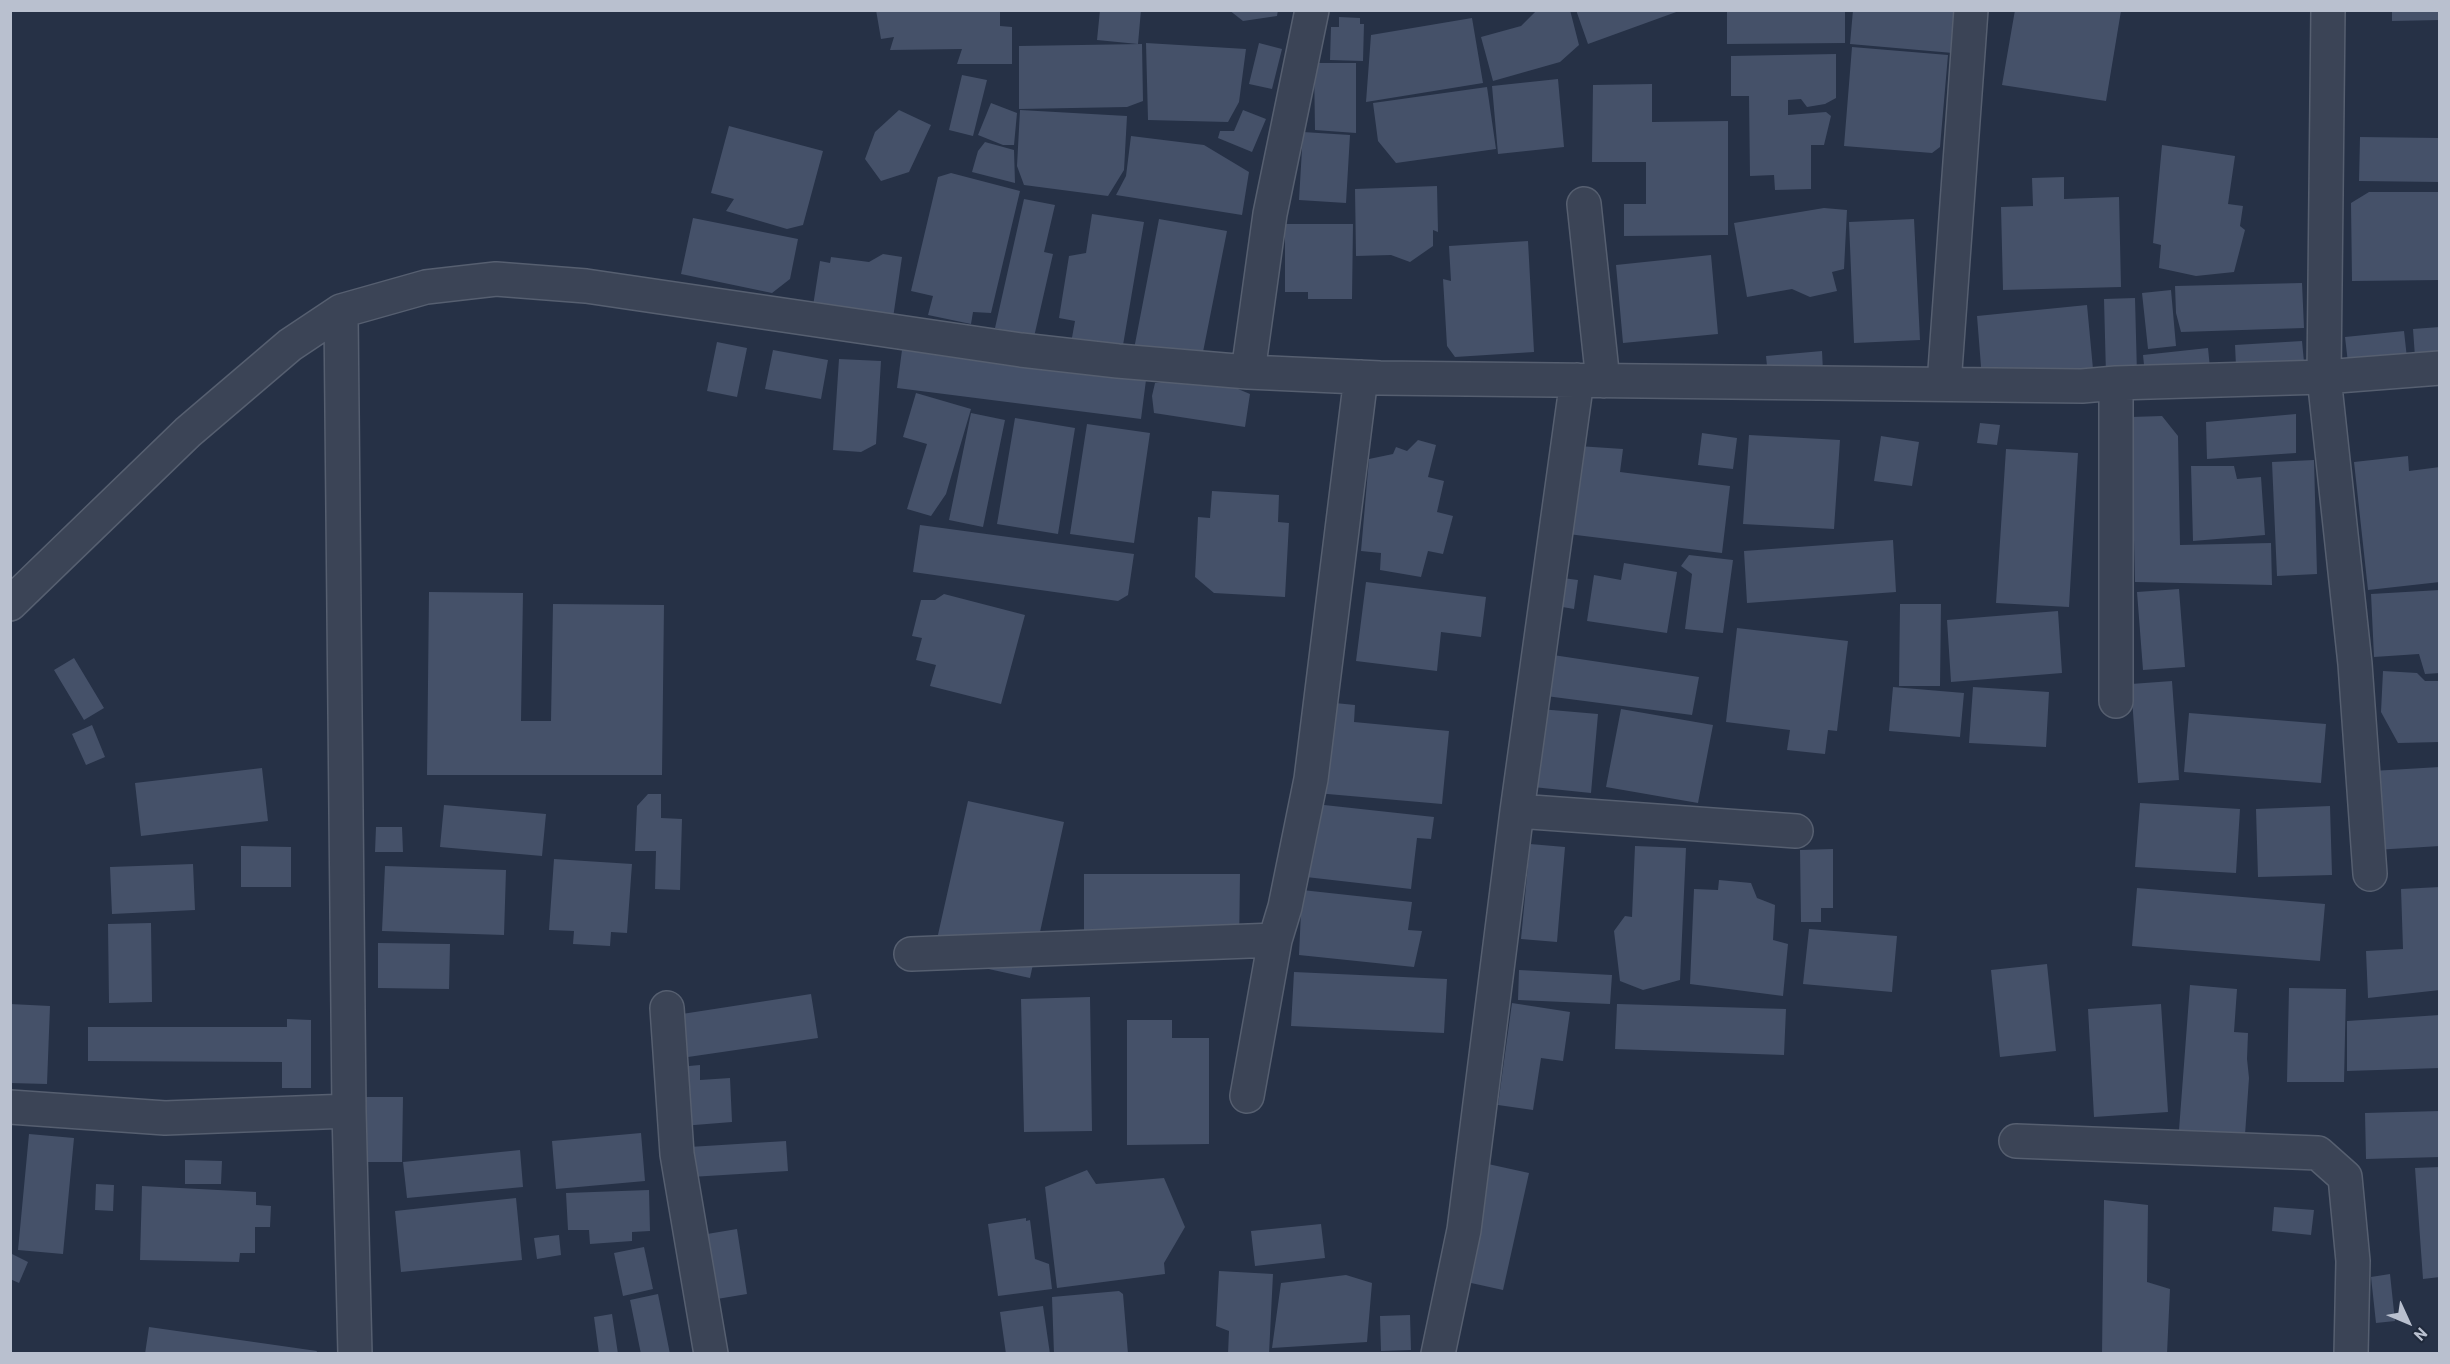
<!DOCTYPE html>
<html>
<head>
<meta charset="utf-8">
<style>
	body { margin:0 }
	#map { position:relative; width:2450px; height:1364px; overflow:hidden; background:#263146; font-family:Barlow,sans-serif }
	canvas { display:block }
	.frame { position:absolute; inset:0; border:12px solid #b9c0cf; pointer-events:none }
	.north { position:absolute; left:2378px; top:1292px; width:60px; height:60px; -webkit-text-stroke:4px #1f293b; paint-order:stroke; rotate:134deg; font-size:16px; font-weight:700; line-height:24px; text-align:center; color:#b9c0cf }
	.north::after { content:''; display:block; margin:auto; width:21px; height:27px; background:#b9c0cf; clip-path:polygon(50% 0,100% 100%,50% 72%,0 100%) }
</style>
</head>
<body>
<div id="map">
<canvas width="2450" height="1364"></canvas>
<div class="frame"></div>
<div class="north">N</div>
</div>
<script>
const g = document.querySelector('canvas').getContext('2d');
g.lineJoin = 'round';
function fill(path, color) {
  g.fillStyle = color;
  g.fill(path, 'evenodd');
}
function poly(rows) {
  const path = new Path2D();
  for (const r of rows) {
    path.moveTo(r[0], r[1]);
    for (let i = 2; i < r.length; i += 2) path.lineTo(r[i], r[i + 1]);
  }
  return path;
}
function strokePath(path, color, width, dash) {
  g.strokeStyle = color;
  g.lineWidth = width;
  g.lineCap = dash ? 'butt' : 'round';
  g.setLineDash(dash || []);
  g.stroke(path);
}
fill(poly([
	[876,10,1000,10,1000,26,1012,27,1012,64,957,64,962,49,890,50,894,37,881,39],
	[1100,10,1141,10,1138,44,1097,40],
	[1229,10,1278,10,1277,16,1243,21],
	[1570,10,1579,45,1560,62,1493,81,1481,37,1521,26,1536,11],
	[1576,10,1679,10,1679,11,1588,44],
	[1727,10,1845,10,1845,43,1727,44],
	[1853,10,1956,10,1953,53,1850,44],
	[2015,10,2121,11,2106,101,2002,85],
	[2392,10,2440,10,2440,20,2392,21],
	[1339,17,1360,18,1360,24,1364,24,1363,61,1330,60,1331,27,1339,27],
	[1472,18,1483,83,1366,102,1371,35],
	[1146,43,1246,49,1239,102,1228,122,1148,120],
	[1259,43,1282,49,1272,89,1249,84],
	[1142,44,1143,101,1127,107,1019,109,1019,46],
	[1852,47,1948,55,1940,147,1932,153,1844,146],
	[1836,54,1836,98,1825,104,1807,107,1801,99,1788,100,1788,115,1826,112,1831,116,1824,145,1811,145,1811,189,1775,190,1774,175,1750,176,1749,96,1731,96,1731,56],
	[1314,63,1356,63,1356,133,1315,130],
	[962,75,987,80,973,136,949,130],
	[1558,79,1564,147,1498,154,1492,86],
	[1652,84,1652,122,1728,121,1728,235,1624,236,1624,204,1646,204,1646,162,1592,162,1593,85],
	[1487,87,1496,149,1396,163,1378,141,1373,103],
	[991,103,1017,113,1014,145,1003,145,978,135],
	[899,110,931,125,909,172,881,181,865,159,875,132],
	[1020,110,1127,116,1124,170,1108,196,1024,185,1017,166],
	[1243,110,1266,119,1252,152,1218,138,1220,131,1234,131],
	[729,126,823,151,803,225,787,229,726,211,734,199,711,193],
	[1303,132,1350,135,1346,203,1299,200],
	[1131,136,1204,145,1249,172,1242,215,1116,195,1126,176],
	[2360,137,2440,138,2440,182,2359,181],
	[985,142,1014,150,1015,183,972,172,978,151],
	[2162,145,2235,156,2228,204,2243,206,2240,226,2245,230,2234,272,2196,276,2159,268,2161,245,2153,243],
	[951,173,1020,191,991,313,973,312,971,324,928,315,933,296,911,291,938,177],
	[2064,177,2064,199,2119,197,2121,287,2003,290,2001,207,2033,206,2032,178],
	[1437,186,1438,232,1433,230,1433,246,1410,262,1391,255,1356,256,1355,189],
	[2369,192,2440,192,2440,280,2352,281,2351,203],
	[1024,199,1055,205,1044,252,1053,254,1034,337,995,328],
	[1824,208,1847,210,1844,269,1832,272,1837,291,1810,297,1792,289,1747,297,1734,223],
	[1092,214,1144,222,1122,351,1071,343,1075,321,1059,318,1069,256,1086,253],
	[693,218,798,239,790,279,772,293,681,274],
	[1159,219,1227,231,1201,362,1134,349],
	[1914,219,1920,340,1854,343,1849,222],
	[1285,224,1353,224,1352,299,1308,299,1308,292,1285,292],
	[1528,241,1534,352,1455,357,1447,346,1443,279,1451,281,1449,246],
	[883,254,902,257,893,318,813,306,820,261,830,263,831,257,869,262],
	[1711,255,1718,334,1623,343,1616,265],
	[2302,283,2304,328,2181,332,2176,313,2175,286],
	[2171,290,2176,346,2148,349,2142,293],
	[2135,298,2137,374,2106,375,2104,299],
	[2087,305,2093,369,1982,379,1977,316],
	[2440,327,2440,355,2415,357,2413,329],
	[2404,331,2407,358,2348,363,2345,337],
	[2302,341,2304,362,2236,366,2235,345],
	[717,342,747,348,737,397,707,391],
	[2208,348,2210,368,2145,375,2143,355],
	[773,350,828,360,821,399,765,389],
	[902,350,1146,380,1141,419,897,388],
	[1822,351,1823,371,1768,376,1766,356],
	[839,359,881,361,876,444,861,452,833,450],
	[1180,379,1226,384,1250,394,1245,427,1154,413,1152,396,1155,383],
	[916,393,971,409,946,494,931,516,907,509,927,444,903,437],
	[971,413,1005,420,983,527,949,520],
	[2296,414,2296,453,2207,459,2206,422],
	[2162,416,2178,436,2180,545,2271,543,2272,585,2135,582,2131,417],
	[1015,418,1075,428,1058,534,997,524],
	[1980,423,2000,425,1997,445,1977,443],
	[1087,424,1150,433,1134,543,1070,534],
	[1702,433,1737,438,1733,469,1698,465],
	[1749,435,1840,440,1834,529,1743,524],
	[1881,436,1919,442,1912,486,1874,481],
	[1418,440,1436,445,1428,477,1444,481,1437,512,1453,516,1443,554,1428,551,1421,577,1380,570,1381,553,1361,551,1369,459,1393,454,1396,447,1407,451],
	[1578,446,1623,449,1620,472,1730,486,1722,553,1568,534],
	[2006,449,2078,453,2069,607,1996,603],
	[2408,456,2409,471,2440,467,2440,582,2368,590,2354,462],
	[2314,460,2317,574,2277,576,2272,462],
	[2191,466,2234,466,2237,479,2261,477,2265,535,2193,541],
	[1212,491,1279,495,1278,522,1289,523,1285,597,1214,593,1195,577,1198,517,1210,518],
	[920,525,1134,554,1128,595,1118,601,913,572],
	[1893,540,1896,592,1747,603,1744,551],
	[1689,555,1733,560,1723,633,1685,629,1692,574,1681,566],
	[1624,563,1677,572,1667,633,1587,621,1594,575,1621,580],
	[1555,577,1578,580,1574,609,1551,605],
	[1366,582,1486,597,1481,637,1441,632,1437,671,1356,661],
	[2179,589,2185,667,2143,670,2137,592],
	[2440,590,2440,673,2425,674,2419,654,2374,657,2371,594],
	[429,592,523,593,521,721,551,721,553,604,664,605,662,775,427,775],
	[944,594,1025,615,1001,704,930,686,936,665,916,660,922,638,912,636,921,600,935,600],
	[1900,604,1941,604,1940,686,1899,686],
	[2058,611,2062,673,1951,682,1947,620],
	[1737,628,1848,641,1837,731,1828,730,1825,754,1787,750,1790,730,1726,722],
	[1553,655,1699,677,1692,715,1546,696],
	[74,658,104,708,84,720,54,670],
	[2383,671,2417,673,2425,681,2440,681,2440,742,2398,743,2381,712],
	[2172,681,2179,780,2138,783,2131,684],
	[1893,687,1964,693,1960,737,1889,731],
	[1973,687,2049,692,2046,747,1969,743],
	[1325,702,1355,705,1354,722,1449,731,1442,804,1316,793],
	[1540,709,1598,714,1591,793,1533,787],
	[1621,709,1713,725,1698,803,1606,787],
	[2189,713,2326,724,2321,783,2184,772],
	[92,725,105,757,86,765,72,734],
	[2440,767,2440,846,2375,850,2372,771],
	[262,768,268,821,141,836,135,783],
	[648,794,661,794,661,818,682,819,680,890,655,889,656,851,635,851,637,806],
	[968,801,1064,822,1030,978,933,957],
	[2140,803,2240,809,2236,873,2135,867],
	[1315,804,1434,817,1431,839,1417,838,1411,889,1306,877],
	[444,805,546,814,542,856,440,847],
	[2330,806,2332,875,2258,877,2256,809],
	[376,827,402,827,403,852,375,852],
	[1530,844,1565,847,1557,942,1521,939],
	[241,846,291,847,291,887,241,887],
	[1635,846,1686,848,1680,980,1643,990,1620,981,1614,931,1625,916,1632,917],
	[1833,849,1833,908,1821,908,1821,922,1801,922,1800,850],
	[554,859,632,864,627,933,611,932,610,946,573,944,574,931,549,930],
	[193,864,195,910,112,914,110,867],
	[385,866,506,870,504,935,382,931],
	[1084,874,1240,874,1239,949,1084,949],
	[1719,880,1751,883,1757,898,1775,905,1773,940,1788,944,1783,996,1690,984,1694,889,1718,890],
	[2440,887,2440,990,2368,998,2366,951,2403,949,2401,889],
	[2137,888,2325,904,2320,961,2132,946],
	[1302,890,1412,902,1408,930,1422,931,1414,967,1299,955],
	[151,923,152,1002,109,1003,108,924],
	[1809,929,1897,936,1892,992,1803,984],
	[378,943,450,944,449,989,378,988],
	[2047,964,2056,1051,2000,1057,1991,970],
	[1519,970,1612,975,1610,1004,1518,1000],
	[1294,972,1447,979,1444,1033,1291,1026],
	[2190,985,2237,989,2234,1032,2248,1033,2247,1059,2249,1078,2245,1135,2179,1130],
	[2289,988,2346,989,2344,1082,2287,1082],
	[811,994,818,1038,688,1057,682,1014],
	[1090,997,1092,1131,1024,1132,1021,999],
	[1512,1003,1570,1012,1563,1061,1541,1058,1533,1110,1498,1105],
	[10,1004,50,1006,47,1084,10,1083],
	[1617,1004,1786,1009,1784,1055,1615,1049],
	[2161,1004,2168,1112,2094,1117,2088,1009],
	[2440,1015,2440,1068,2347,1071,2347,1021],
	[287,1019,311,1020,311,1088,282,1088,282,1062,88,1061,88,1027,287,1027],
	[1127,1020,1172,1020,1172,1038,1209,1038,1209,1144,1127,1145],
	[700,1065,700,1080,730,1078,732,1122,682,1126,678,1067],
	[366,1097,403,1097,402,1162,366,1162],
	[2440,1111,2440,1157,2366,1159,2365,1113],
	[641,1133,645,1181,556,1189,552,1141],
	[29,1134,74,1138,63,1254,18,1250],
	[786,1141,788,1171,691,1177,689,1147],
	[520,1150,523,1187,407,1198,403,1162],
	[185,1160,222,1161,221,1184,185,1184],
	[1488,1164,1529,1173,1503,1290,1462,1281],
	[2440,1167,2440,1277,2423,1279,2415,1168],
	[1087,1170,1096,1184,1164,1178,1185,1227,1164,1263,1165,1274,1057,1288,1045,1187],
	[96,1184,114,1185,113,1211,95,1210],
	[142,1186,256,1192,256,1205,271,1206,270,1227,255,1227,255,1253,240,1253,239,1262,140,1260],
	[649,1190,650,1231,632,1232,632,1241,590,1244,589,1230,568,1230,566,1193],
	[516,1198,522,1260,401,1272,395,1211],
	[2104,1200,2148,1205,2147,1282,2170,1289,2167,1354,2102,1354],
	[2274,1207,2314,1210,2311,1235,2272,1231],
	[1026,1218,1026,1221,1030,1220,1035,1259,1049,1264,1052,1289,998,1296,988,1224],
	[1321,1224,1325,1258,1255,1266,1251,1231],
	[737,1229,747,1294,717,1299,707,1234],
	[559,1235,561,1255,537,1259,534,1238],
	[644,1247,653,1289,623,1296,614,1253],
	[10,1253,28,1262,19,1283,10,1279],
	[1219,1271,1273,1274,1269,1354,1228,1354,1229,1331,1216,1326],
	[2390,1274,2395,1321,2376,1323,2371,1277],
	[1346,1275,1372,1283,1367,1342,1272,1348,1281,1283],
	[1119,1291,1123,1294,1128,1354,1054,1354,1052,1297],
	[658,1294,670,1354,641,1354,630,1300],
	[1043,1306,1050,1354,1006,1354,1000,1312],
	[612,1314,618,1354,599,1354,594,1317],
	[1410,1315,1411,1350,1381,1351,1380,1316],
	[149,1327,317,1351,316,1354,145,1354]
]), '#455169');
const minor = poly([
	[2328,10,2324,377,2355,664,2370,874],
	[1584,204,1603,381],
	[341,311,349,1111,355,1354],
	[1248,372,1270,214,1312,10],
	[2116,383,2116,701],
	[1944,384,1971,10],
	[10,604,188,432,290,345,341,311,426,287,496,279,586,286,1021,350,1118,361,1248,372,1380,378,2082,386,2116,383,2324,377,2440,368],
	[1517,811,1796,831],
	[911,954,1275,940,1285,907,1311,779,1361,377],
	[667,1008,677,1154,711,1354],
	[1247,1096,1275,940],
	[10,1107,165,1118,349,1111],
	[2016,1141,2318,1153,2345,1177,2353,1261,2351,1354],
	[1438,1354,1464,1230,1517,811,1577,380]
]);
strokePath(minor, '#565f70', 36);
strokePath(minor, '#3b4456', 33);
</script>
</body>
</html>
